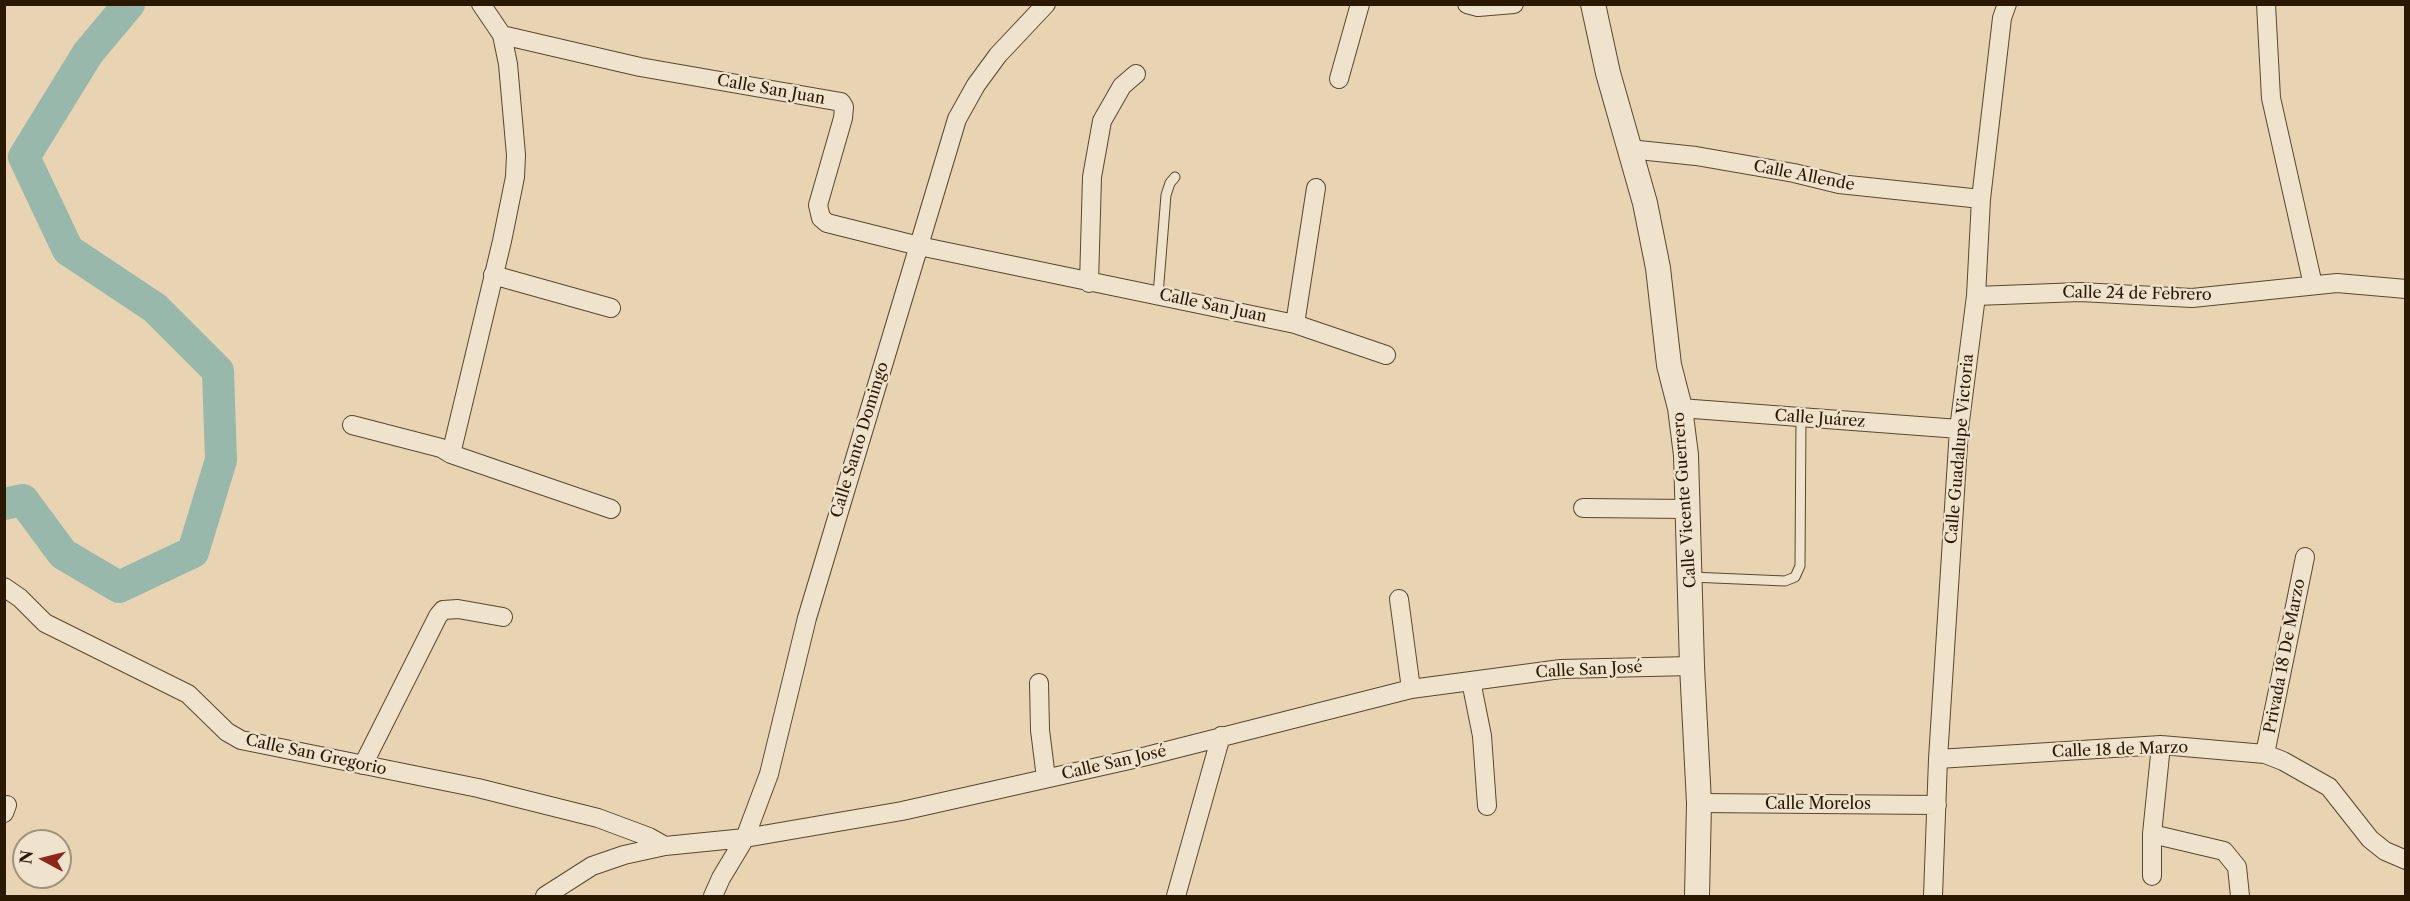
<!DOCTYPE html>
<html>
<head>
<meta charset="utf-8">
<style>
	body { margin:0 }
	#map { position:relative; width:2410px; height:901px; overflow:hidden; background:#e8d4b2; font-family:"Libre Caslon Text",serif }
	canvas { display:block }
	.frame { position:absolute; inset:0; border:6px solid #2a1801; pointer-events:none }
	.north { position:absolute; left:12px; top:829px; width:60px; height:60px; box-sizing:border-box; background:#f0e3cd; border:2px solid #a1927b; border-radius:50%; rotate:277deg; font-size:16px; font-weight:700; line-height:24px; text-align:center; color:#2a1801 }
	.north::after { content:''; display:block; margin:auto; width:21px; height:27px; background:#8f2418; clip-path:polygon(50% 0,100% 100%,50% 72%,0 100%) }
</style>
</head>
<body>
<div id="map">
<canvas width="2410" height="901"></canvas>
<div class="frame"></div>
<div class="north">N</div>
</div>
<script>
const g = document.querySelector('canvas').getContext('2d');
g.lineJoin = 'round';
function poly(rows) {
  const path = new Path2D();
  for (const r of rows) {
    path.moveTo(r[0], r[1]);
    for (let i = 2; i < r.length; i += 2) path.lineTo(r[i], r[i + 1]);
  }
  return path;
}
function strokePath(path, color, width, dash) {
  g.strokeStyle = color;
  g.lineWidth = width;
  g.lineCap = dash ? 'butt' : 'round';
  g.setLineDash(dash || []);
  g.stroke(path);
}
function drawText(font, color, halo, rows, align = 'center') {
  g.font = font + ' "Libre Caslon Text",serif';
  g.lineWidth = 4.5;
  g.setLineDash([]);
  g.textBaseline = 'middle';
  g.strokeStyle = halo;
  g.fillStyle = color;
  for (const [text, x, y, turn = 0] of rows) {
    g.save();
    g.translate(x, y);
    g.rotate((+turn || 0) * Math.PI / 180);
    g.textAlign = isNaN(turn) ? turn : align;
    if (halo) g.strokeText(text, 0, 0);
    g.fillText(text, 0, 0);
    g.restore();
  }
}
strokePath(poly([
	[4,504,23,500,63,554,119,587,193,552,221,460,218,371,155,308,68,250,24,157,88,53,129,4]
]), '#97b8ab', 32);
const service = poly([
	[1158,295,1166,195,1170,183,1175,177],
	[1691,577,1785,581,1795,577,1800,566,1801,417]
]);
const minor = poly([
	[1467,4,1478,7,1514,4],
	[2266,4,2271,98,2313,285],
	[502,35,640,67,841,102,844,107,843,118,818,205,821,218,827,223,919,246,1295,324,1386,355],
	[1339,79,1360,4],
	[1629,149,1696,156,1794,173,1839,184,1981,199],
	[493,275,611,308],
	[1089,283,1092,177,1102,121,1122,86,1136,74],
	[1976,296,2080,292,2192,298,2337,283,2406,289],
	[1295,324,1316,188],
	[1680,408,1959,429],
	[352,425,441,448,451,454,611,509],
	[451,454,502,241,515,177,516,155,508,64,502,35,481,4],
	[1583,508,1688,509],
	[4,587,20,598,45,623,188,694,227,732,241,740,478,788,598,818,649,837,665,846],
	[1399,599,1411,689],
	[1471,681,1482,736,1487,806],
	[1039,683,1040,730,1046,778],
	[2265,754,2305,557],
	[1938,759,2161,745,2265,754,2283,761,2329,787,2370,839,2385,851,2406,860],
	[363,765,438,616,443,610,458,609,503,617],
	[1699,803,1937,805],
	[4,813,7,805],
	[2152,834,2224,851,2237,867,2240,896],
	[2152,876,2152,834,2161,745],
	[545,896,592,866,624,855,665,846,745,838,902,811,1147,756,1411,689,1561,669,1692,666],
	[713,896,721,878,745,838,769,774,807,618,957,119,976,85,998,55,1046,4],
	[1176,896,1221,736],
	[1933,896,1938,759,1959,429,1976,296,1981,199,2002,18,2007,4]
]);
const tertiary = poly([
	[1593,4,1608,73,1645,203,1658,268,1669,365,1680,408,1686,455,1692,666,1699,803,1697,896]
]);
strokePath(service, '#5a472d', 11);
strokePath(minor, '#5a472d', 20);
strokePath(tertiary, '#5a472d', 26);
strokePath(service, '#f0e3cd', 9);
strokePath(minor, '#f0e3cd', 18);
strokePath(tertiary, '#f0e3cd', 24);
drawText('16px', '#2a1801', '#f0e3cd', [
	["Calle San Juan",771,90,10],
	["Calle Allende",1804,176,11],
	["Calle 24 de Febrero",2137,294,1],
	["Calle San Juan",1213,306,12],
	["Calle Juárez",1820,419,4],
	["Calle Santo Domingo",860,440,-73],
	["Calle Guadalupe Victoria",1960,449,-85],
	["Calle Vicente Guerrero",1685,500,-94],
	["Privada 18 De Marzo",2285,656,-79],
	["Calle San José",1589,670,-3],
	["Calle 18 de Marzo",2120,750,-2],
	["Calle San Gregorio",316,755,12],
	["Calle San José",1114,763,-13],
	["Calle Morelos",1818,804]
]);
</script>
</body>
</html>
